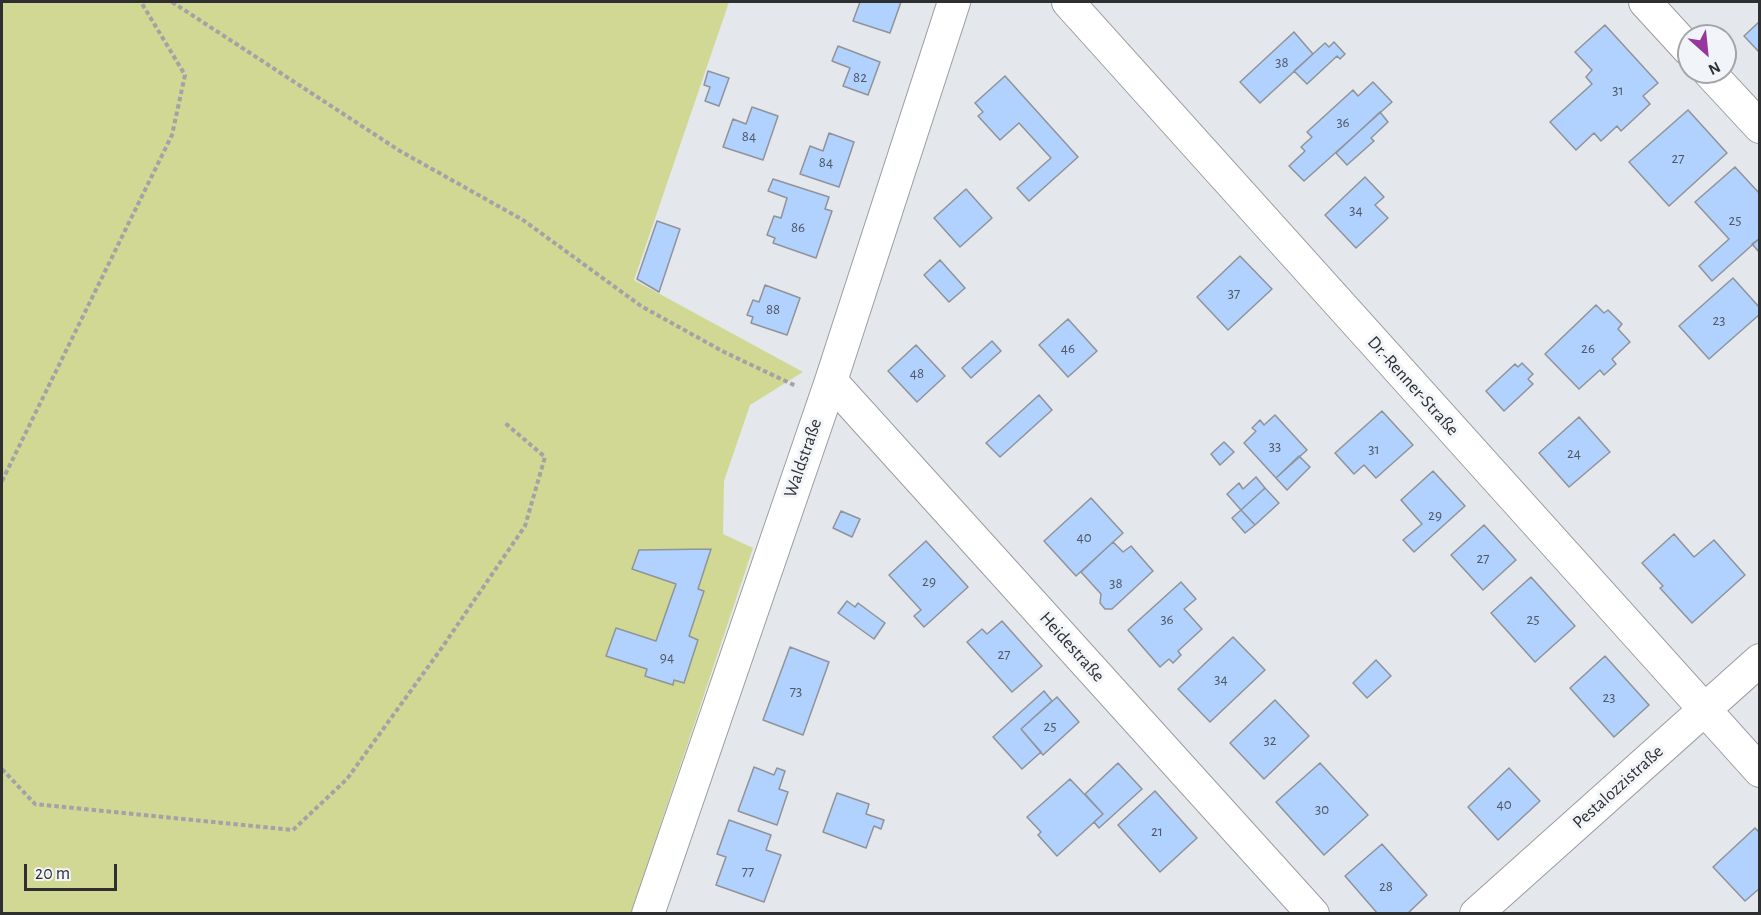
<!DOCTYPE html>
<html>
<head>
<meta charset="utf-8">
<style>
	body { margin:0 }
	#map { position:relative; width:1761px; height:915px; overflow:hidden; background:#e4e7eb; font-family:"Alegreya Sans",sans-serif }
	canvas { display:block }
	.frame { position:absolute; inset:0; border:3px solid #2e2f31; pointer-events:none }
	.north { position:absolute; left:1677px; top:24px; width:60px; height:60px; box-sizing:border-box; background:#f1f4f8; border:2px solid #a3a5a8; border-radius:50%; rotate:153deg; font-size:16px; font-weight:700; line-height:24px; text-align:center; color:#2e2f31 }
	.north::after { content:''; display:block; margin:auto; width:21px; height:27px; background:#97379e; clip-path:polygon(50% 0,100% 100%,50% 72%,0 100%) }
	.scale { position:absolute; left:24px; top:864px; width:93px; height:27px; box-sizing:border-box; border:3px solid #2e2f31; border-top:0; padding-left:8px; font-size:18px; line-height:21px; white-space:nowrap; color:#2e2f31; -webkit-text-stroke:4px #f1f4f8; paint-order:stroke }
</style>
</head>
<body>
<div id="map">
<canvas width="1761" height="915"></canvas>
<div class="frame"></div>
<div class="north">N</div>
<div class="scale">20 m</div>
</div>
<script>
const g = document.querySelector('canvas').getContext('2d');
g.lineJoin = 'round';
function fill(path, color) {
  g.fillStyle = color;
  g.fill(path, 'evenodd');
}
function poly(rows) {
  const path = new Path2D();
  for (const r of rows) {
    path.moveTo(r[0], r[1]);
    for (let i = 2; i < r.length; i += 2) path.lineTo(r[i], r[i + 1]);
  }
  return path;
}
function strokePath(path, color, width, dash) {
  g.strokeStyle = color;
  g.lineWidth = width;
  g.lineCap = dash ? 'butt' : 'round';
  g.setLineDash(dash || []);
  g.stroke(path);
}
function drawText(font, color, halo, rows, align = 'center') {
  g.font = font + ' "Alegreya Sans",sans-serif';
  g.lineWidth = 6;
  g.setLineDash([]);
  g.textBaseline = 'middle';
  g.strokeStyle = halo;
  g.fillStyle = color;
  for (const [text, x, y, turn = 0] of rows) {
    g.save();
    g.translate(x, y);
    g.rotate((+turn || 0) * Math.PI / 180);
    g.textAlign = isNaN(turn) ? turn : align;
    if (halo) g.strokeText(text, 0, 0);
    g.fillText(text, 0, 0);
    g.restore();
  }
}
fill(poly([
	[2,2,729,2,634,280,803,372,750,405,724,481,723,534,753,548,631,913,2,914]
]), '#d1d893');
const building = poly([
	[860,2,901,2,890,33,853,21,860,2],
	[1760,21,1760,53,1744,36,1760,21],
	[1605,25,1658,83,1643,96,1650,104,1621,131,1617,126,1601,141,1594,133,1576,150,1550,122,1592,84,1586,77,1592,70,1575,52,1605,25],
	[1294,32,1313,54,1260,103,1240,82,1294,32],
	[1334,42,1345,54,1340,59,1337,56,1307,84,1294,71,1325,43,1329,47,1334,42],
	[838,46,880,62,868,95,843,86,850,68,832,61,838,46],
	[708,71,729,78,719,106,705,101,710,87,704,85,708,71],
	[1005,76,1078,157,1029,201,1017,188,1051,158,1019,123,1000,140,978,116,983,112,975,103,1005,76],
	[1373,82,1392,102,1304,181,1289,166,1305,151,1301,147,1312,137,1307,132,1353,90,1358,96,1373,82],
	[752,107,778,116,763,160,723,147,733,119,746,124,752,107],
	[1688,110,1727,153,1669,206,1629,162,1688,110],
	[1380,112,1388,122,1371,138,1374,141,1347,165,1336,153,1380,112],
	[829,133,854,142,839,187,800,174,810,146,823,151,829,133],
	[1735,167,1760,194,1760,238,1712,281,1699,266,1729,239,1695,202,1735,167],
	[1365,177,1384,197,1375,205,1388,218,1356,248,1325,215,1365,177],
	[773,179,829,197,825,209,832,211,816,258,773,243,775,238,767,235,774,216,781,218,787,198,768,191,773,179],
	[966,189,992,218,960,247,934,218,966,189],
	[657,221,680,229,659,292,637,279,657,221],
	[1760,238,1760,253,1752,244,1760,238],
	[1240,256,1272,289,1228,330,1197,297,1240,256],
	[940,260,965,288,949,302,924,275,940,260],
	[1733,278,1760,308,1760,314,1709,359,1679,326,1733,278],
	[765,285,800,298,787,335,751,323,753,317,747,315,753,300,759,302,765,285],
	[1596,305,1604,313,1608,310,1622,324,1618,329,1630,342,1612,359,1616,364,1604,375,1600,370,1579,389,1545,354,1596,305],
	[1068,319,1097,351,1068,377,1039,345,1068,319],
	[992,341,1001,351,971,378,962,368,992,341],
	[916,345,945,376,917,402,888,371,916,345],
	[1522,363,1533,374,1528,379,1533,384,1504,411,1486,391,1515,364,1518,367,1522,363],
	[1039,395,1052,410,1000,457,986,443,1039,395],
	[1382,411,1413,445,1376,478,1364,465,1354,474,1335,453,1382,411],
	[1275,415,1307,450,1276,478,1244,443,1256,431,1252,428,1260,420,1264,425,1275,415],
	[1579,417,1610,452,1569,487,1539,453,1579,417],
	[1224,442,1234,452,1220,465,1211,454,1224,442],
	[1299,456,1310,467,1287,490,1276,478,1299,456],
	[1433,471,1465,506,1414,552,1403,540,1422,524,1401,500,1433,471],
	[1256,477,1265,488,1241,510,1227,494,1239,483,1243,489,1256,477],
	[1265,488,1279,503,1255,525,1241,510,1265,488],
	[1091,498,1123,533,1076,576,1044,541,1091,498],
	[1241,510,1255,525,1245,533,1232,518,1241,510],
	[841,511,860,519,852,537,833,528,841,511],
	[1484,525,1516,560,1483,590,1451,555,1484,525],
	[1674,534,1694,557,1714,540,1745,575,1692,623,1660,588,1663,586,1642,563,1674,534],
	[926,541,968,587,924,627,914,616,921,610,889,575,926,541],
	[1113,542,1123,552,1131,546,1153,571,1112,609,1105,609,1100,603,1101,594,1081,572,1113,542],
	[711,549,698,589,704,591,689,636,698,640,684,683,674,680,673,685,645,676,647,669,606,656,616,628,656,641,676,584,632,569,639,550,711,549],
	[1531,577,1575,626,1535,662,1491,613,1531,577],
	[1181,582,1196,599,1184,609,1202,629,1178,651,1181,655,1173,663,1169,659,1160,667,1128,630,1181,582],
	[847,601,855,607,858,603,885,623,874,639,838,613,847,601],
	[1002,621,1042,666,1012,692,967,642,982,629,987,634,1002,621],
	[1233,637,1265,670,1210,722,1178,689,1233,637],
	[790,647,829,662,803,735,763,720,790,647],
	[1605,656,1649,705,1614,737,1570,688,1605,656],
	[1376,660,1391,676,1367,698,1353,683,1376,660],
	[1044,691,1052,701,1021,729,1041,752,1022,769,993,737,1044,691],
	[1057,697,1079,722,1043,755,1021,729,1057,697],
	[1275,700,1309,736,1264,779,1230,743,1275,700],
	[1118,763,1142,789,1099,828,1094,822,1103,814,1085,794,1118,763],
	[1320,763,1368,815,1324,855,1276,802,1320,763],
	[754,767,774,775,777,768,785,771,779,789,788,792,777,825,738,811,754,767],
	[1509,768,1540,801,1498,840,1468,807,1509,768],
	[1070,779,1103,814,1057,856,1038,835,1041,832,1027,817,1070,779],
	[1155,791,1197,838,1160,872,1118,825,1155,791],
	[837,793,869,804,866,814,884,820,881,829,874,826,866,848,823,832,837,793],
	[729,820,771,835,766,850,781,855,764,902,716,885,726,857,717,854,729,820],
	[1755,828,1760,833,1760,888,1745,901,1713,867,1755,828],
	[1382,844,1427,895,1407,914,1378,914,1345,876,1382,844]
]);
fill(building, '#b1d1ff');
strokePath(building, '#909397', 1.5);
const minor = poly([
	[1068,2,1760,771],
	[1645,2,1689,50],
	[1709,72,1760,127],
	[831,381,1313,914],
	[648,914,831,381,954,2],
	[1476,914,1760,660]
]);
strokePath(minor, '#9a9da1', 34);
strokePath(poly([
	[172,2,400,151,523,220,641,306,724,352,796,386],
	[2,481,172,135,185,75,141,2],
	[2,769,35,804,293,830,347,779,441,649,525,526,545,457,505,423]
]), '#a1a3a7', 4, [4.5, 3]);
strokePath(minor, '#fff', 32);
drawText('15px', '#4f5864', null, [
	["38",1282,62],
	["82",860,77],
	["31",1618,90],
	["36",1343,122],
	["84",749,136],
	["27",1678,158],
	["84",826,162],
	["34",1356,210],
	["25",1735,220],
	["86",798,227],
	["37",1234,293],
	["88",773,309],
	["23",1719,320],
	["46",1068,348],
	["26",1588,348],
	["48",917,373],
	["33",1275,446],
	["31",1374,449],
	["24",1574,453],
	["29",1435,515],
	["40",1084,537],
	["27",1483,558],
	["29",929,581],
	["38",1116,583],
	["36",1167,619],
	["25",1533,619],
	["27",1004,654],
	["94",667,657],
	["34",1221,679],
	["73",796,691],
	["23",1609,697],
	["25",1050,726],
	["32",1270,740],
	["40",1504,804],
	["30",1322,809],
	["21",1157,831],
	["77",748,871],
	["28",1386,886]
]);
drawText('18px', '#2e2f31', '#f1f4f8', [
	["Dr.-Renner-Straße",1413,386,48],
	["Waldstraße",803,458,-71],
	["Heidestraße",1072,647,48],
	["Pestalozzistraße",1618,787,-42]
]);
</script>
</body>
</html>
